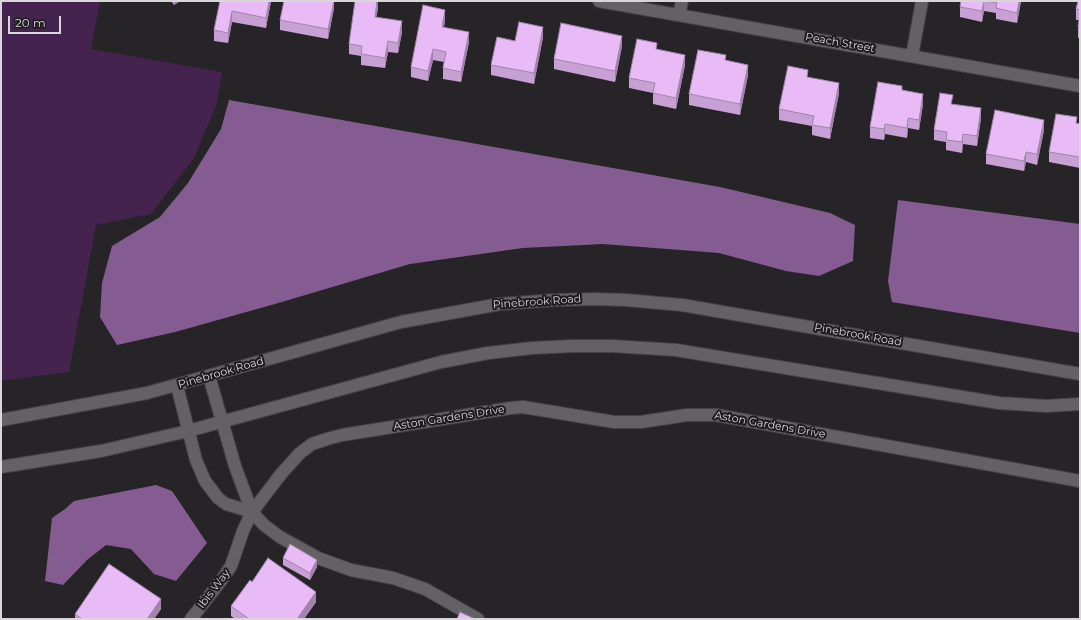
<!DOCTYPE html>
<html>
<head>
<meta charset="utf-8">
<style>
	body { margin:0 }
	#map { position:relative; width:1081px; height:620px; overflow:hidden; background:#262427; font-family:Montserrat,sans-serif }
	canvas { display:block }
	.frame { position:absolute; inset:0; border:2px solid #d8d6d8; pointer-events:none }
	.scale { position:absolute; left:8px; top:16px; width:53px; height:18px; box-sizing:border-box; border:2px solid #d8d6d8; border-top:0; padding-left:5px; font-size:12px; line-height:14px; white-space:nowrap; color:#d8d6d8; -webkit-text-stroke:3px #1d1b1d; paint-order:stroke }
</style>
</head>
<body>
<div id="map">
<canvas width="1081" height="620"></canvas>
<div class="frame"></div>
<div class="scale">20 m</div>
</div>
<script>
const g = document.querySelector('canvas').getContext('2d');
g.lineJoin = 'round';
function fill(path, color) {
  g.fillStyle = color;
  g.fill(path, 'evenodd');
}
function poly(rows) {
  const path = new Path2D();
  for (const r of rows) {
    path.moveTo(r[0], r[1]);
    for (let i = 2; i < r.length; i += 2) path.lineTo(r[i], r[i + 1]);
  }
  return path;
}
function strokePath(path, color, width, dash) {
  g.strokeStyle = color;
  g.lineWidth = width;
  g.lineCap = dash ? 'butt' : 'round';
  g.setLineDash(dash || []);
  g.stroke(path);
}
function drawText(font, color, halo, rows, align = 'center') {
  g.font = font + ' Montserrat,sans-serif';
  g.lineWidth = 4;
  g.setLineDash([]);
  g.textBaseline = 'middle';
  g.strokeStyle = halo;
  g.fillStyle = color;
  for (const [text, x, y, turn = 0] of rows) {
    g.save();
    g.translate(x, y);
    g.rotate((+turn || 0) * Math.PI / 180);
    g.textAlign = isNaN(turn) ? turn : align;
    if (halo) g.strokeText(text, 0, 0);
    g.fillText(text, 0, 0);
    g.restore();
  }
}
fill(poly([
	[1,1,100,1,91,49,222,72,216,106,194,158,151,214,96,225,69,372,1,381]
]), '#44234e');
fill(poly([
	[229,100,720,187,830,213,855,225,853,261,819,276,786,271,719,253,603,244,523,248,410,264,275,304,175,332,117,345,100,317,102,283,112,246,160,217,188,183,221,129],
	[898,200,1080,224,1080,333,892,302,888,281],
	[156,485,172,491,207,543,176,581,154,574,131,549,106,545,87,560,63,585,45,581,52,518,65,509,74,501]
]), '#855c91');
const minor = poly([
	[599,1,1080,86],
	[679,15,682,1],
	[912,56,922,1],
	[209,376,235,466,252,512],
	[177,386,196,460,205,481,218,498,226,504,252,512],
	[1,420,147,393,401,322,500,304,556,300,594,299,626,300,682,305,1080,374],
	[1,467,101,451,188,431,441,362,488,353,532,348,573,346,612,346,676,350,999,403,1046,406,1080,404],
	[191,619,223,578,231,566,243,531,252,512],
	[478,619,425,589,393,578,351,570,318,558,280,537,264,525,252,512,281,474,300,453,312,444,327,439,342,435,511,408,523,407,614,422,641,422,687,415,716,415,1080,481]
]);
strokePath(minor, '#434244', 14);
strokePath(minor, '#636163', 12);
fill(poly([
	[171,1,180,1,174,5],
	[220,1,271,1,266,28,232,22,228,43,214,41,214,30],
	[334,1,334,8,328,39,280,30,280,20],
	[378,1,378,8,376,17,402,32,398,53,388,52,385,68,361,65,361,56,349,54,349,44],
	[961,1,1021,1,1017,23,996,19,996,13,984,11,982,22,960,17,960,7],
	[1080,1,1080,38,1078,38,1078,27,1079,20,1076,20,1076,9],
	[445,20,444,27,469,42,461,82,443,79,443,68,444,62,433,60,428,81,411,77,411,67],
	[543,37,534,84,491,75,491,65,515,41],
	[622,46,615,82,554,69,554,59],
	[657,49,685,65,676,109,653,104,653,93,629,88,629,78],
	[726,61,748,75,740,115,689,105,689,94],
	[808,77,839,93,830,139,812,135,812,126,779,120,779,109],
	[902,90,923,104,919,130,908,128,907,138,885,134,884,140,870,138,870,127],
	[953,104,981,118,977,146,963,144,962,153,946,150,946,142,934,140,934,130],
	[1077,123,1080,124,1080,168,1049,162,1049,152],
	[1044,130,1037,165,1026,162,1024,171,986,164,986,154],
	[283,558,317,567,310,580,283,565],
	[316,602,304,619,235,619,231,616,231,606],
	[161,609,154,619,75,619,75,614]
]), '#c8a1d4');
fill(poly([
	[174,1,180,1,174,5],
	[269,1,271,1,266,28,266,18],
	[334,1,334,8,328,39,328,29],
	[377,1,378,1,378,8,375,27,375,17],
	[984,1,984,11,982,22,982,11],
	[1019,1,1021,1,1017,23,1017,13],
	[445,10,445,20,442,37,442,27],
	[232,11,232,22,228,43,228,33],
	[402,21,402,32,398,53,398,43],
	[543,27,543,37,534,84,534,73],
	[469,32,469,42,461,82,461,72],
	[622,36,622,46,615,82,615,71],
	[388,41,388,52,385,68,385,58],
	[433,49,433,60,428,81,428,71],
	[685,55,685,65,676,109,676,98],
	[748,65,748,75,740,115,740,104],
	[839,83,839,93,830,139,830,128],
	[923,94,923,104,919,130,919,120],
	[981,108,981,118,977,146,977,136],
	[908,118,908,128,907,138,907,128],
	[1044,120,1044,130,1037,165,1037,154],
	[885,124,885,134,884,140,884,129],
	[963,134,963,144,962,153,962,142],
	[1026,152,1026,162,1024,171,1024,161],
	[317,560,317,567,310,580,310,573],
	[316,592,316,602,304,619,297,619],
	[161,599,161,609,154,619,147,619]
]), '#a283ac');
const building = poly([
	[220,1,269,1,266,18,232,11,228,33,214,30,220,1],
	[284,1,334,1,328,29,280,20,284,1],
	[355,1,377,1,375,17,402,21,398,43,388,41,385,58,361,54,362,46,349,44,355,1],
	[961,1,984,1,982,11,960,7,961,1],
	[986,1,1019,1,1017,13,996,8,997,3,986,1],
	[1078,1,1080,1,1080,10,1076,9,1078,1],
	[423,5,445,10,442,27,469,32,461,72,443,68,446,52,433,49,428,71,411,67,423,5],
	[1080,13,1080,28,1078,27,1080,13],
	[519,22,543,27,534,73,491,65,497,37,515,41,519,22],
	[561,23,622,36,615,71,554,59,561,23],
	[637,39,657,43,656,49,685,55,676,98,653,93,655,83,629,78,637,39],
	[698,50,726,55,725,60,748,65,740,104,689,94,698,50],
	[788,66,808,70,807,77,839,83,830,128,812,125,814,116,779,109,788,66],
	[878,82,902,86,902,90,923,94,919,120,908,118,907,128,885,124,884,129,870,127,878,82],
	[940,93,953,95,951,104,981,108,977,136,963,134,962,142,946,140,947,132,934,130,940,93],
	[995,110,1044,120,1037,154,1026,152,1024,161,986,154,995,110],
	[1056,114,1077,117,1076,123,1080,124,1080,157,1049,152,1056,114],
	[290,544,317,560,310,573,283,558,290,544],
	[268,558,316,592,297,619,249,619,231,606,250,580,252,582,268,558],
	[109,564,161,599,147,619,82,619,75,614,109,564],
	[460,612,475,619,457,619,460,612]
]);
fill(building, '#e8bbf6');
strokePath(building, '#a283ac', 1);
drawText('11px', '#d8d6d8', '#1d1b1d', [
	["Peach Street",840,43,10],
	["Pinebrook Road",537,302,-4],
	["Pinebrook Road",858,335,10],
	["Pinebrook Road",221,373,-16],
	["Aston Gardens Drive",449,418,-9],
	["Aston Gardens Drive",770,425,10],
	["Ibis Way",214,589,-53]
]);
</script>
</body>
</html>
